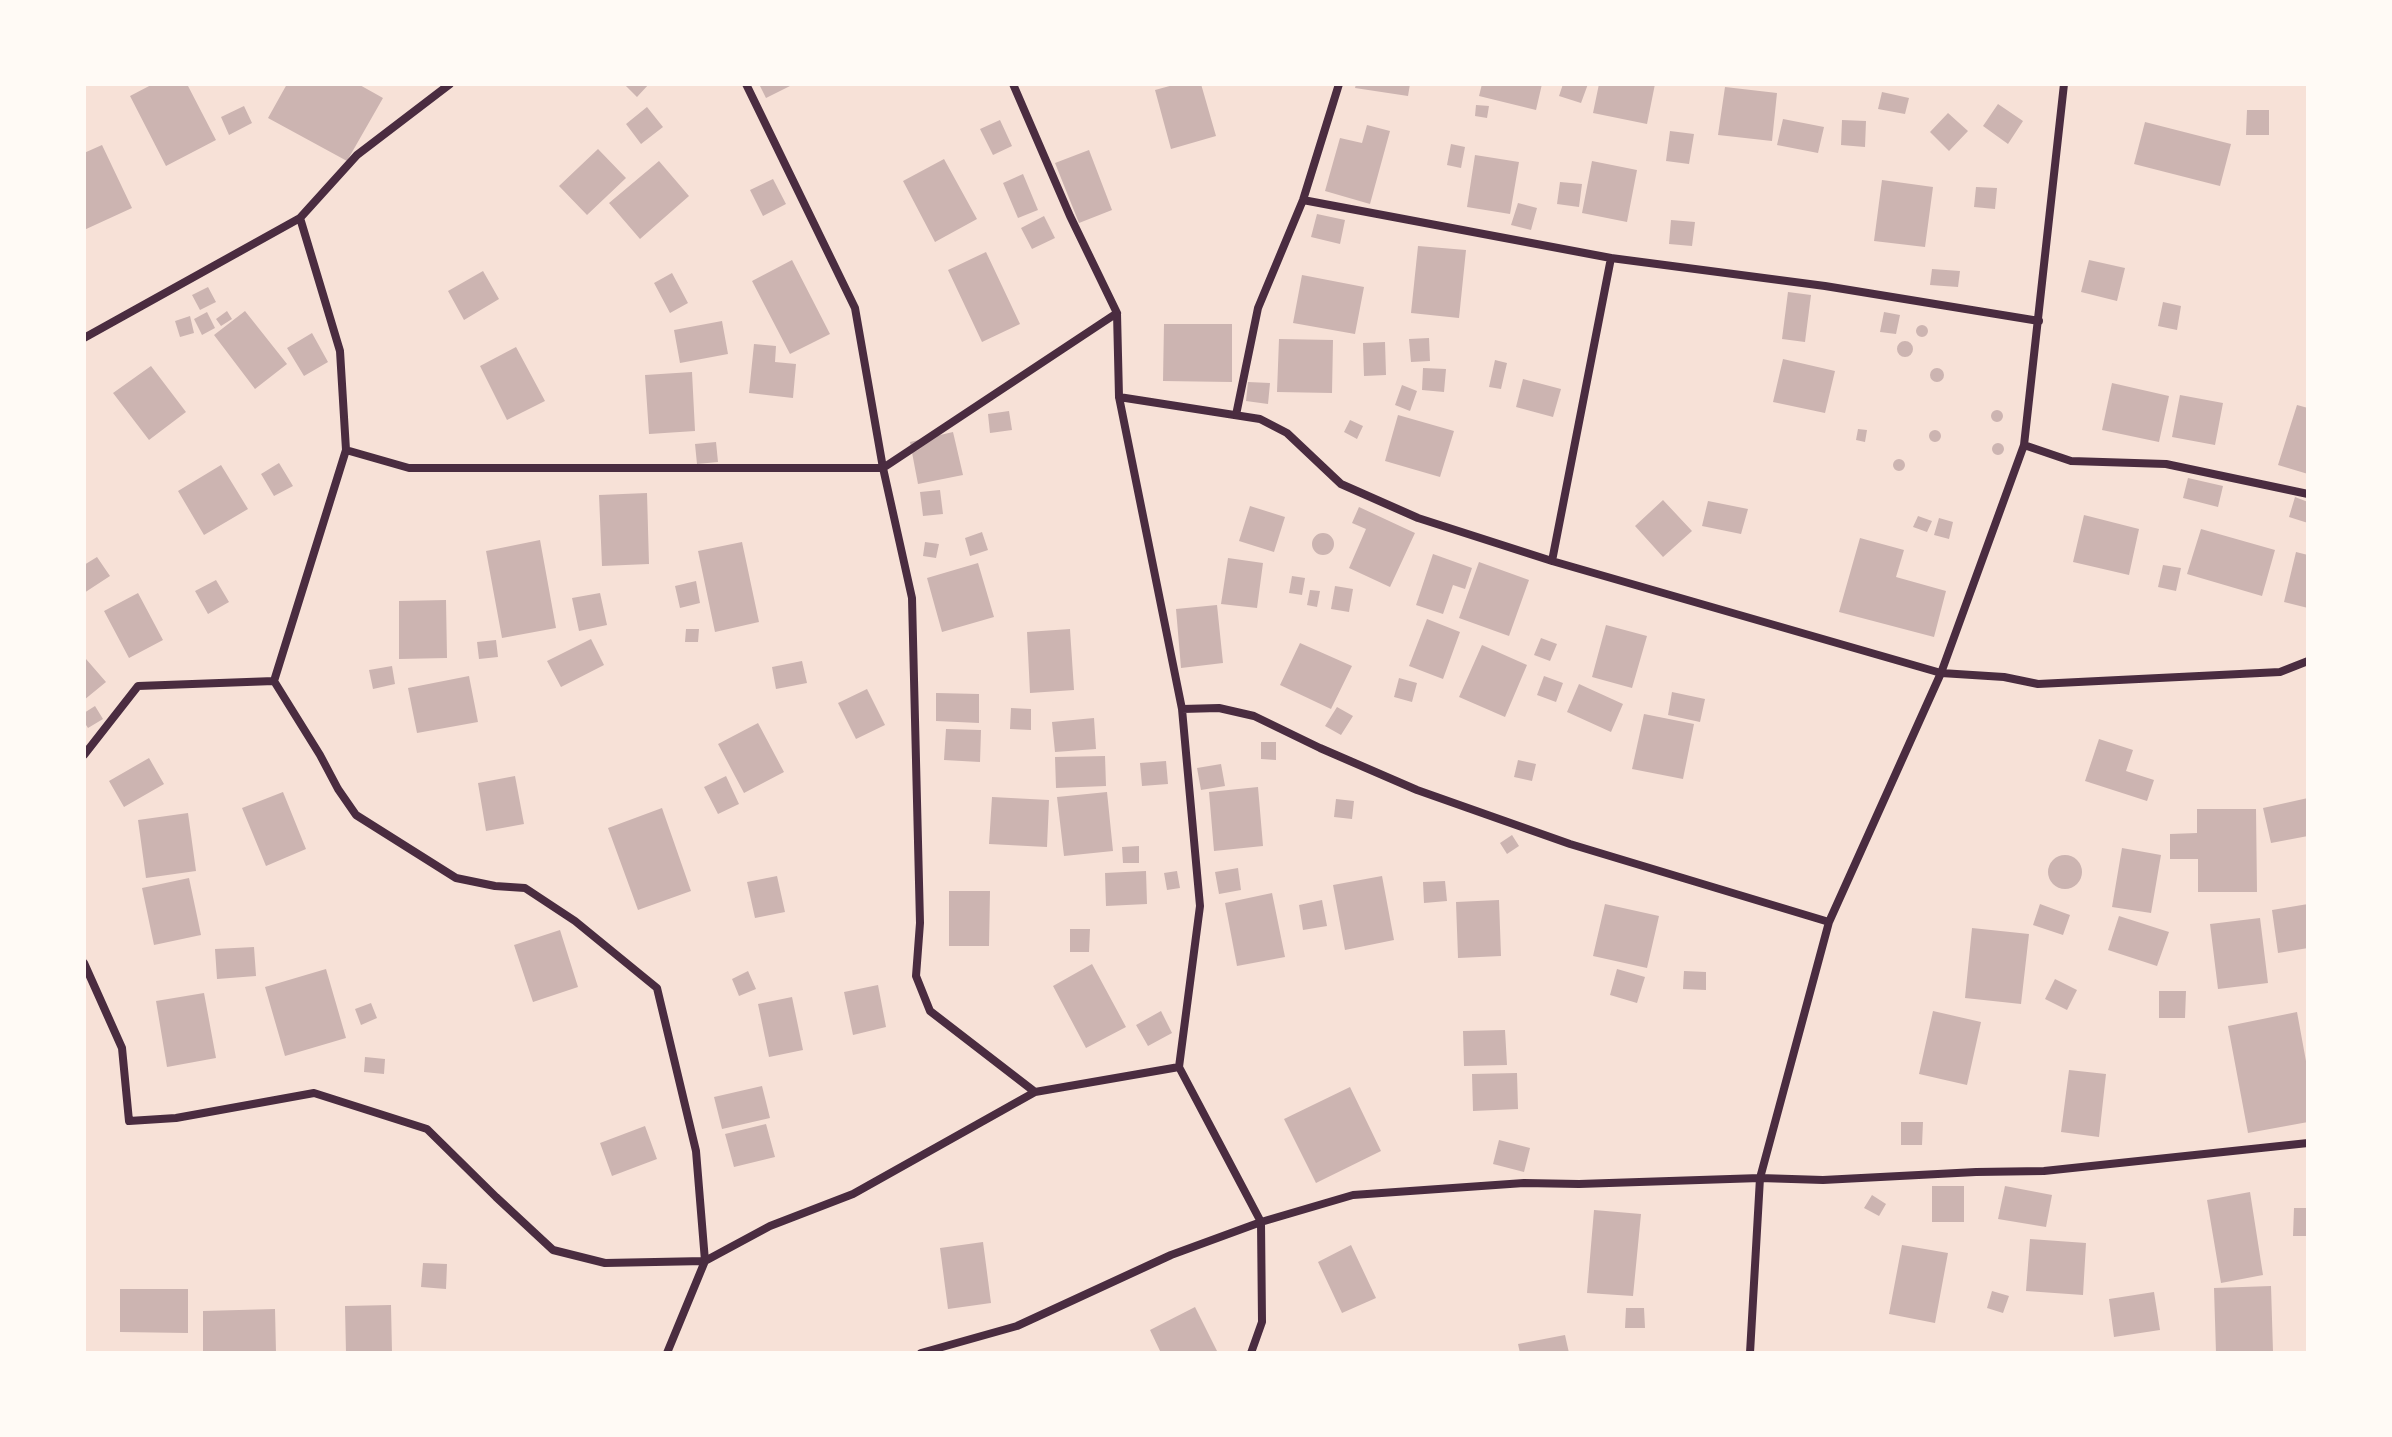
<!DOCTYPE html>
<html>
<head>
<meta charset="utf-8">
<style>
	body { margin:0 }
	#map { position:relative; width:2392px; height:1437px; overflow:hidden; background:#f7e1d7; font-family:Poppins,sans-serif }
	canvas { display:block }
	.frame { position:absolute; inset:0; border:86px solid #fffaf5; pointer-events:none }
</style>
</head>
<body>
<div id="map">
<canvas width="2392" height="1437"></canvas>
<div class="frame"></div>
</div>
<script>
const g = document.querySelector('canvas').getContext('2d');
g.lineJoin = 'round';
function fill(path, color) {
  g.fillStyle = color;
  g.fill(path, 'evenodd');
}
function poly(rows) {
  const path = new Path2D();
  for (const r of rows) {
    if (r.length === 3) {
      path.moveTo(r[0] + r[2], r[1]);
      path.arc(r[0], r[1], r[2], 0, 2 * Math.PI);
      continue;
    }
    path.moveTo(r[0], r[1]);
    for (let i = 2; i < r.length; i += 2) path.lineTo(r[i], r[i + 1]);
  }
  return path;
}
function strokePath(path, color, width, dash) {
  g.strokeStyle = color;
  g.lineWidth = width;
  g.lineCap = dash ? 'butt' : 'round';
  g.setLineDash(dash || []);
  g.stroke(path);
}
fill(poly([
	[153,84,187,84,216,140,166,166,130,96],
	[287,84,358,84,383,98,347,161,268,118],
	[624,84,649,84,637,97],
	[759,84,789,84,790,86,766,98],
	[1177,84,1201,84,1216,136,1171,149,1155,90],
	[1356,84,1410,84,1408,96,1355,88],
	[1482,84,1542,84,1536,110,1479,96],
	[1563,84,1588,84,1581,103,1559,96],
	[1599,84,1655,84,1647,124,1593,113],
	[1725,87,1777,93,1772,141,1718,135],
	[1882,92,1909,98,1905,114,1878,109],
	[1998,104,2023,121,2008,144,1983,126],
	[1476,105,1489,106,1487,118,1475,116],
	[244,106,252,123,229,135,221,117],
	[647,107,663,127,641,144,626,124],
	[2247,110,2269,110,2269,135,2246,135],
	[1948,113,1968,131,1949,151,1930,132],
	[1783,119,1824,127,1818,153,1777,145],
	[1000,120,1012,146,993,155,980,129],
	[1842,120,1866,121,1865,147,1841,145],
	[2145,122,2231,144,2220,186,2134,164],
	[1367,125,1390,131,1370,204,1325,191,1340,138,1362,143],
	[1670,131,1694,134,1689,164,1666,161],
	[1451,144,1465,147,1461,168,1447,165],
	[102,145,132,208,84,230,84,153],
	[598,149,626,178,587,215,559,186],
	[1089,150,1112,210,1079,223,1055,163],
	[1475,155,1519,162,1510,214,1467,207],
	[944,159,977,219,935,242,903,181],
	[659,161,689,196,640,239,609,203],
	[1592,161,1637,170,1627,222,1582,213],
	[1023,174,1038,210,1018,218,1003,183],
	[773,179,786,204,763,216,750,190],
	[1882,180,1933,187,1925,247,1874,241],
	[1560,182,1582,184,1579,207,1557,204],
	[1976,187,1997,188,1995,209,1974,207],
	[1518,203,1537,208,1531,230,1511,225],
	[1317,214,1345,220,1340,244,1311,237],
	[1044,216,1055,238,1032,249,1021,228],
	[1671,220,1695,222,1692,246,1669,244],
	[1418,246,1466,250,1459,318,1411,313],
	[986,252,1020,324,982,342,948,270],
	[792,260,830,334,790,354,752,281],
	[2089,260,2125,268,2117,301,2081,292],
	[1932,269,1960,271,1958,287,1930,285],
	[483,271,499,299,464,320,448,291],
	[672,273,688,303,670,313,654,283],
	[1302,275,1364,287,1355,334,1293,323],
	[208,287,216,302,200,310,192,295],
	[1788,292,1811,295,1805,342,1782,339],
	[2163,302,2181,306,2177,330,2158,326],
	[227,311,232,319,221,326,216,319],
	[245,311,287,364,255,389,214,335],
	[207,312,215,328,202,335,194,319],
	[1884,312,1900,315,1896,334,1880,332],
	[190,316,194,333,180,337,175,321],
	[722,321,728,354,680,363,674,330],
	[1164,324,1232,324,1232,382,1163,381],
	[1922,331,6],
	[312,333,328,362,304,376,287,348],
	[1429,338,1430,361,1411,362,1409,339],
	[1279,339,1333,340,1332,393,1277,392],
	[1905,349,8],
	[1385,342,1386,375,1364,376,1363,343],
	[754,344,776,346,775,362,796,364,793,398,749,393],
	[516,347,545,401,507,420,480,366],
	[1783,359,1835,371,1825,413,1773,402],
	[1495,360,1507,363,1501,389,1489,387],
	[151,366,186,412,149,440,113,393],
	[1423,368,1446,369,1444,392,1422,390],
	[1937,375,7],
	[692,372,695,431,649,434,645,375],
	[1523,379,1561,389,1553,417,1516,407],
	[1248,382,1270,383,1268,404,1246,401],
	[2112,383,2169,396,2159,442,2102,430],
	[1402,385,1417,391,1410,411,1395,405],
	[2180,395,2223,403,2215,445,2172,437],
	[2297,405,2308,408,2308,474,2278,465],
	[1997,416,6],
	[1009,411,1012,430,990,433,988,414],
	[1398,415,1454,431,1440,477,1385,461],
	[1350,420,1363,426,1357,439,1344,432],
	[1858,429,1867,430,1865,442,1856,440],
	[1935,436,6],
	[953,432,963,475,918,484,910,442],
	[716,442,718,462,697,464,695,444],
	[1998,449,6],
	[1899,465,6],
	[279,463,293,486,274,496,261,474],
	[221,465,248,509,204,535,178,491],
	[2188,478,2223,486,2218,507,2183,498],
	[940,490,943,514,923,516,920,492],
	[647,493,649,564,602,566,599,495],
	[2295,497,2308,502,2308,523,2289,517],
	[1663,500,1692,531,1663,557,1635,526],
	[1708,501,1748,509,1741,534,1702,526],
	[1250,506,1285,517,1274,552,1239,541],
	[1359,507,1415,533,1390,587,1349,568,1366,529,1352,523],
	[2084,515,2139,529,2129,575,2073,562],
	[1918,516,1932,521,1927,532,1913,527],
	[1939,518,1953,522,1949,539,1934,535],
	[2201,529,2275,550,2262,596,2187,574],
	[982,532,988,550,970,556,965,538],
	[1323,544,11],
	[1860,538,1904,550,1896,577,1946,591,1934,637,1839,612],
	[540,540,556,628,502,638,486,551],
	[742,542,759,622,715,632,698,551],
	[925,542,939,544,936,558,923,556],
	[2296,552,2308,555,2308,608,2284,602],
	[1433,554,1472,568,1465,589,1453,585,1443,614,1416,605],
	[97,557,110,576,84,593,84,565],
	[1228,558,1263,563,1257,608,1221,604],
	[1479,562,1529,580,1509,636,1459,618],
	[978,563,994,617,942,632,927,578],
	[2163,565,2181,568,2176,591,2158,587],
	[1292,576,1305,578,1302,595,1289,593],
	[216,580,229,602,208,614,195,591],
	[696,581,700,603,680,608,675,586],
	[1335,586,1353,589,1349,612,1331,609],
	[1310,590,1320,591,1317,607,1307,605],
	[138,593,163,640,129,658,104,611],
	[600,593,607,625,579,631,572,598],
	[446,600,447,658,399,659,399,601],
	[1217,605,1223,663,1181,668,1176,609],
	[1427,619,1460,632,1443,679,1409,666],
	[1606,625,1647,636,1632,688,1592,677],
	[686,629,699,629,698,642,685,642],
	[1070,629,1074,690,1030,693,1027,632],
	[1541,638,1557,644,1550,661,1534,655],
	[591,639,604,665,561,687,547,661],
	[496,640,498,657,479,659,477,642],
	[1300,643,1352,666,1331,709,1280,685],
	[1482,645,1527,665,1505,717,1459,697],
	[86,659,106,682,84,700,84,661],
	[802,661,807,683,776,689,772,667],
	[392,666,395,684,373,689,369,670],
	[469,676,478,722,417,733,408,688],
	[1544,676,1563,683,1556,702,1537,695],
	[1399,678,1417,683,1412,702,1394,697],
	[1579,684,1623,704,1611,732,1567,712],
	[867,689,885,725,856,739,838,703],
	[1672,692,1705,699,1700,722,1668,715],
	[936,693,979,694,979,723,936,721],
	[95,706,103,719,88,728,84,722,84,713],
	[1337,707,1353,716,1341,735,1325,726],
	[1011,708,1031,709,1031,730,1010,729],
	[1644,714,1694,724,1683,779,1632,769],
	[1094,718,1096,749,1055,752,1052,722],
	[758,723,784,772,744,793,718,744],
	[946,729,981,730,980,762,944,760],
	[2099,739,2133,750,2126,771,2154,780,2147,801,2085,781],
	[1261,742,1276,742,1276,760,1261,759],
	[1105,756,1106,786,1056,788,1055,757],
	[149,758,164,784,124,807,109,781],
	[1518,760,1536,764,1532,781,1514,777],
	[1166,761,1168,784,1142,786,1140,763],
	[1221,764,1225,786,1201,790,1197,768],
	[515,776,524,824,486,831,478,783],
	[726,776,739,804,718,814,704,787],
	[1258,787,1263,846,1214,851,1209,792],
	[283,792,306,849,266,866,242,808],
	[1107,792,1113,851,1064,856,1057,797],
	[992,797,1049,800,1047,847,989,844],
	[2308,798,2308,836,2271,843,2263,808],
	[1336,799,1354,801,1352,819,1334,817],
	[662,808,691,891,638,910,608,828],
	[2197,809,2256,809,2257,892,2198,892,2198,859,2170,859,2170,834,2197,833],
	[188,813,196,871,146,878,138,820],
	[1512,835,1519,846,1507,854,1500,843],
	[1139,846,1139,863,1123,863,1122,847],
	[2122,848,2161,855,2151,913,2112,907],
	[2065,872,17],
	[1238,868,1241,890,1219,894,1215,872],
	[1146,871,1147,904,1106,906,1105,873],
	[1177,871,1180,888,1167,890,1164,873],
	[777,876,785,912,755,918,747,882],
	[1382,876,1394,940,1345,950,1333,885],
	[189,878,201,935,154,945,142,888],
	[1445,881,1447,901,1424,903,1423,882],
	[949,891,990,891,989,946,949,946],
	[1272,893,1285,957,1237,966,1225,903],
	[1322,900,1327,926,1303,930,1299,905],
	[1499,900,1501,956,1458,958,1456,902],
	[1605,904,1659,916,1647,968,1593,956],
	[2040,904,2070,915,2063,935,2033,925],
	[2308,904,2308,948,2278,953,2272,910],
	[2119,916,2169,932,2157,966,2108,950],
	[2260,918,2268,983,2218,989,2210,924],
	[1972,928,2029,934,2021,1004,1965,998],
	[1070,929,1090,929,1089,952,1070,952],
	[560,930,578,987,533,1002,514,945],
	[254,947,256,976,217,979,215,949],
	[1092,964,1126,1027,1086,1048,1053,986],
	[326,969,346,1038,285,1056,265,987],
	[1617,969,1645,977,1637,1003,1610,995],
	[748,971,756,989,739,996,732,979],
	[1684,971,1706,972,1706,990,1683,989],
	[2055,979,2077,990,2067,1010,2045,999],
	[878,985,886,1027,853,1035,844,992],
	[2159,991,2186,991,2185,1018,2159,1018],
	[204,993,216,1058,167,1067,156,1001],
	[792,997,803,1050,769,1057,758,1004],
	[371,1003,377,1018,361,1025,355,1009],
	[1161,1011,1172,1033,1148,1046,1136,1025],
	[1933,1011,1981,1022,1967,1085,1919,1074],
	[2297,1012,2308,1072,2308,1122,2248,1133,2228,1026],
	[1505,1030,1507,1065,1464,1066,1463,1031],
	[365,1057,385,1059,384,1074,364,1072],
	[2069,1070,2106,1074,2099,1137,2061,1132],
	[1517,1073,1518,1109,1473,1111,1472,1074],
	[762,1086,770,1118,722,1129,714,1097],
	[1350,1087,1381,1151,1316,1183,1284,1119],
	[1901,1122,1923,1122,1922,1145,1901,1145],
	[766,1124,775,1157,734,1167,725,1134],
	[645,1126,657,1159,612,1176,600,1143],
	[1499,1140,1530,1148,1524,1172,1493,1164],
	[1932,1186,1964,1186,1964,1222,1932,1222],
	[2005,1186,2052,1195,2046,1227,1998,1219],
	[2250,1192,2263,1275,2221,1283,2207,1200],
	[1872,1195,1886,1204,1879,1216,1864,1208],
	[2294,1208,2308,1208,2308,1236,2293,1236],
	[1594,1210,1641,1214,1633,1296,1587,1293],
	[2030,1239,2086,1243,2083,1295,2026,1291],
	[983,1242,991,1303,948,1309,940,1248],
	[1351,1245,1376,1298,1342,1313,1318,1262],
	[1902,1245,1948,1253,1935,1323,1889,1314],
	[423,1263,447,1264,446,1289,421,1287],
	[2271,1286,2273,1352,2216,1353,2214,1288],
	[120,1289,188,1289,188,1333,120,1332],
	[1992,1291,2009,1296,2003,1313,1987,1308],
	[2154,1292,2160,1330,2114,1337,2109,1299],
	[391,1305,392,1353,346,1353,345,1306],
	[1195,1307,1218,1353,1161,1353,1150,1330],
	[1626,1308,1644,1308,1645,1328,1625,1328],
	[275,1309,276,1353,203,1353,203,1311],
	[1565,1335,1569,1353,1520,1353,1518,1344]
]), '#ccb4b1');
strokePath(poly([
	[746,84,855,308,883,468,912,598,920,923,916,976,930,1011,1035,1092],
	[1013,84,1070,216,1117,313,1119,397,1182,709,1200,906,1179,1067,1261,1222,1262,1322,1251,1353],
	[1303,200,1611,258,1825,286,2039,321],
	[300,218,340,351,346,450,409,468,883,468,1117,313],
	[84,338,300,218,357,155,450,84],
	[1119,397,1260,419,1287,433,1341,484,1418,518,1552,561,1941,673,2004,677,2038,684,2280,672,2308,661],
	[1236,415,1258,308,1303,200,1339,84],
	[2024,445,2071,461,2166,464,2308,494],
	[346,450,274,681,320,755,338,789,356,815,456,878,495,886,525,888,575,921,657,988,696,1151,705,1261,667,1353],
	[1552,561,1611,258],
	[1182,709,1219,708,1254,716,1320,748,1417,790,1570,844,1829,922],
	[84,755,138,686,274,681],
	[84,963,122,1048,129,1121,176,1118,314,1093,427,1129,496,1197,553,1250,605,1263,705,1261,770,1226,853,1194,1035,1092,1179,1067],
	[921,1353,1017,1326,1171,1255,1261,1222,1353,1195,1524,1183,1579,1184,1760,1178,1823,1180,1976,1172,2044,1171,2308,1143],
	[1750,1353,1760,1178,1829,922,1941,673,2024,445,2064,84]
]), '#4a2c40', 8);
</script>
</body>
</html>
